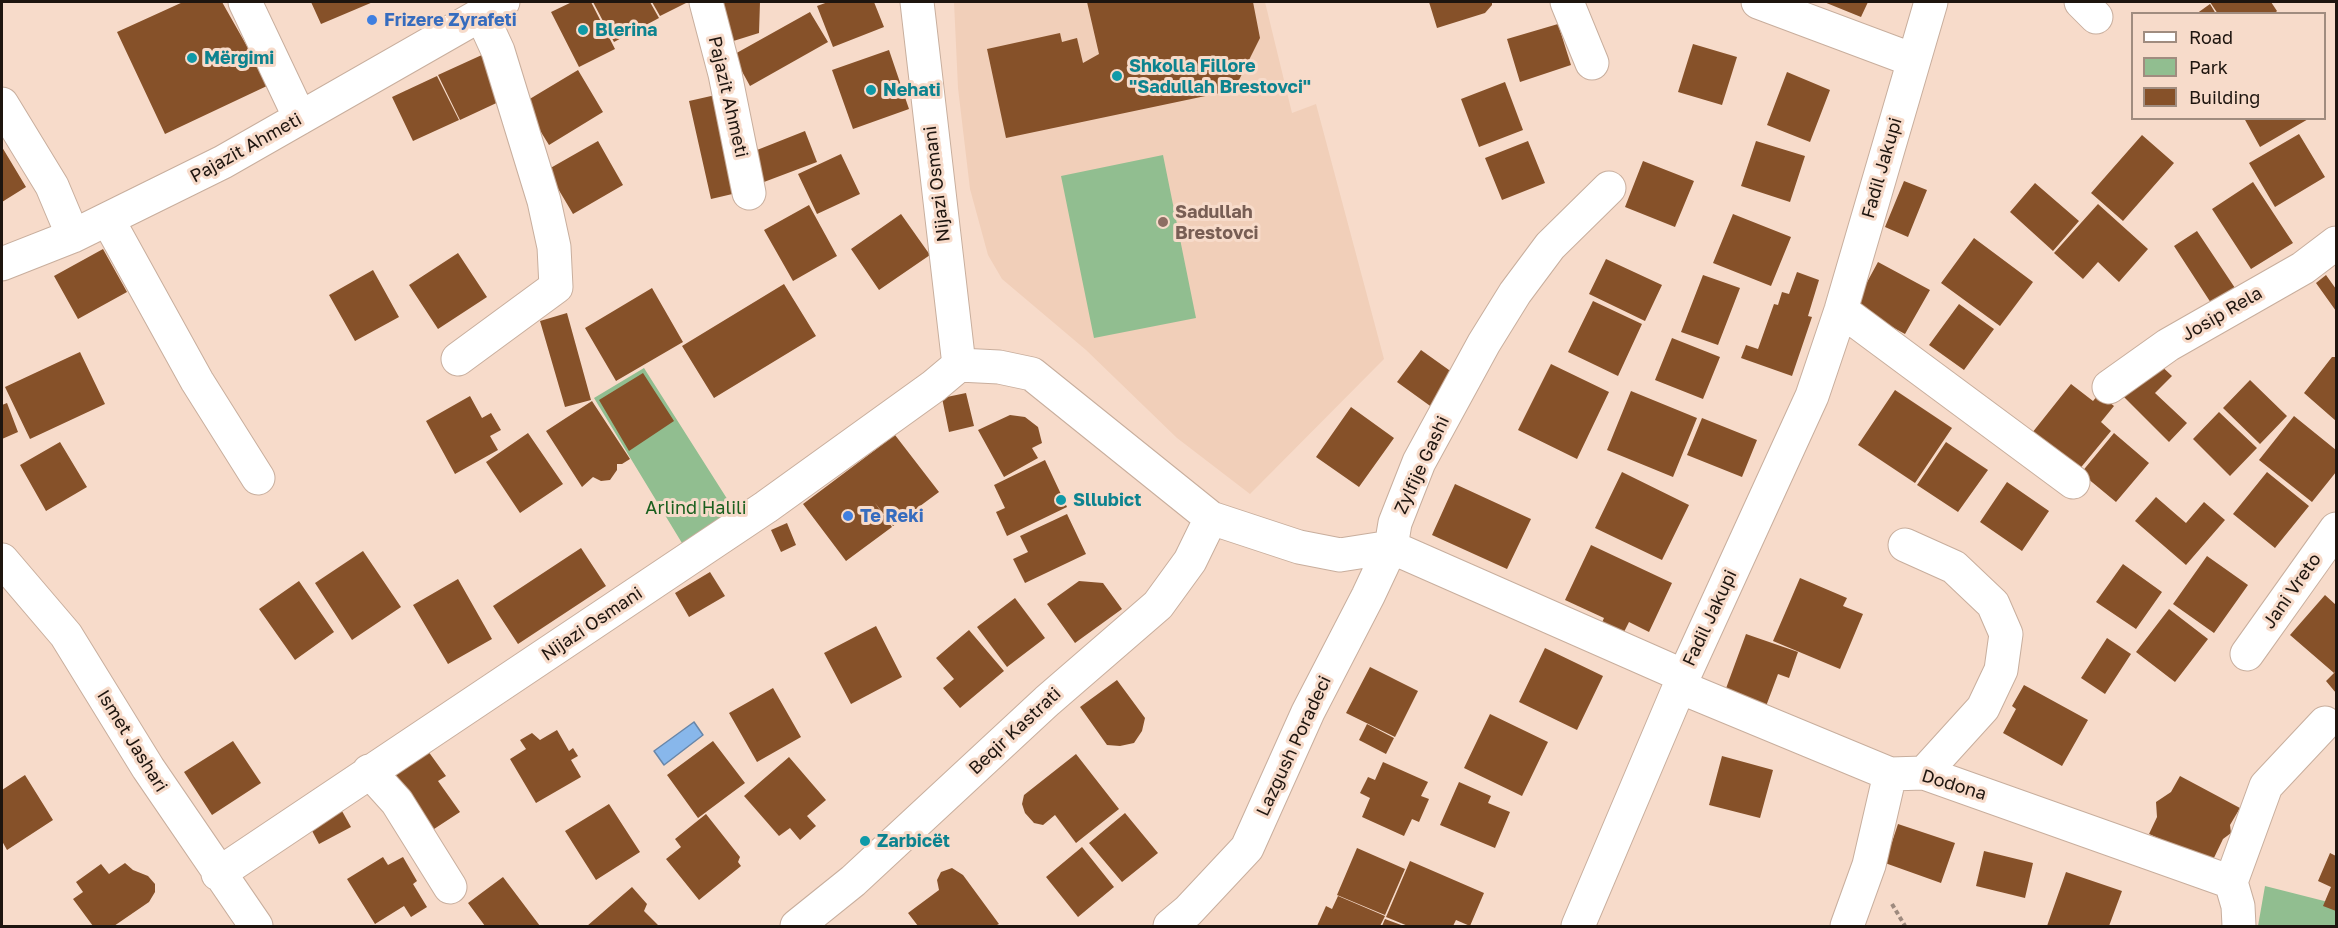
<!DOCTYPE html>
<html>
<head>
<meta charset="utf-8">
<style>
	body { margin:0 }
	#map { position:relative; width:2338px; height:928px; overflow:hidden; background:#f7dbca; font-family:"Golos Text",sans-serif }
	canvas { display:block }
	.frame { position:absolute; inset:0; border:3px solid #1e150f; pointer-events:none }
	.legend { position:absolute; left:2131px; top:12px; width:195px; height:108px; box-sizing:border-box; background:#f7dbca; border:2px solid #a08c7f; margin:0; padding:8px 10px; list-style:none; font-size:18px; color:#1e150f }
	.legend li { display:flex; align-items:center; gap:12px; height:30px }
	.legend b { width:30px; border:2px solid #a08c7f }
</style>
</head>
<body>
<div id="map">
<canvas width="2338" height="928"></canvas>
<div class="frame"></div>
<ul class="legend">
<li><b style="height:8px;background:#fff"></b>Road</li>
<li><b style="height:16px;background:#91be90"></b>Park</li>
<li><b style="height:16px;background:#865129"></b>Building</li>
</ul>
</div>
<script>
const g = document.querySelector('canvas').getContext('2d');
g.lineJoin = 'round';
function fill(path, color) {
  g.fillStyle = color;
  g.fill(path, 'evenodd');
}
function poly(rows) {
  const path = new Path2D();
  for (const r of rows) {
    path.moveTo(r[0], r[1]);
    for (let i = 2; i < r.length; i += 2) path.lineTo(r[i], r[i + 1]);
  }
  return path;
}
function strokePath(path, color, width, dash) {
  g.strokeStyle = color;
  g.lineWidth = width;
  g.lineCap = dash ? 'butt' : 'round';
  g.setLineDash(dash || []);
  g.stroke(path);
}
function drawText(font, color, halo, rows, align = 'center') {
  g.font = font + ' "Golos Text",sans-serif';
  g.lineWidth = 6;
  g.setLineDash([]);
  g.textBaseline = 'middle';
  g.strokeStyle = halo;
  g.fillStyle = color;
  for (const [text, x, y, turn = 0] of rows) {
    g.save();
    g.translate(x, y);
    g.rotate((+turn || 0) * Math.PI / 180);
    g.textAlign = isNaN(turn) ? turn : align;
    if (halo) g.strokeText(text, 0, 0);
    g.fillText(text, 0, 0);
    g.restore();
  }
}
fill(poly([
	[954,2,1265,2,1292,113,1316,104,1384,359,1250,494,1177,438,1086,350,1002,279,988,255,970,189,958,88]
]), '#f1cfb9');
fill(poly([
	[1163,155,1196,318,1094,338,1061,176],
	[644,368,738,516,688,553,594,398],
	[2265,886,2336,904,2336,926,2258,926]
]), '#91be90');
const water = poly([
	[694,722,703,735,664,765,654,751,694,722]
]);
fill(water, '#88b7eb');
strokePath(water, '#6886a9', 1.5);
fill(poly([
	[183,2,222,2,269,85,165,134,117,32],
	[311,2,373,2,321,24],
	[572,2,591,2,615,49,579,67,551,12],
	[593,2,650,2,659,18,614,42],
	[652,2,688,2,660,16],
	[719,2,760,2,759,33,727,43],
	[828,2,874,2,884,27,833,47,817,6],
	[1087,2,1253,2,1260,38,1234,90,1006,138,987,49,1060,33,1062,42,1077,38,1083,63,1099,54],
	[1429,2,1492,2,1492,5,1485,13,1437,28],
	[1824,2,1868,2,1861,17],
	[2210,2,2271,2,2277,11,2274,14,2218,14],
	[2210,4,2216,14,2196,14],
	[810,12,828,42,750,86,733,55],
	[1558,24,1571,65,1520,82,1507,39],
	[1693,44,1737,57,1722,105,1678,92],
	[889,50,909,109,853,129,832,70],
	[484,54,505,99,460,120,438,75],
	[578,70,603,112,549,145,523,103],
	[1787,72,1830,90,1810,142,1767,125],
	[437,76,459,120,413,141,392,97],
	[1505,82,1523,130,1479,147,1461,99],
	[720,94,741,192,711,199,689,101],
	[2244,118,2310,118,2260,147],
	[805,131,817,162,764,182,752,152],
	[2299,134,2325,177,2275,207,2249,163],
	[2142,135,2174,163,2123,221,2091,193],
	[598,141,623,185,573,214,547,170],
	[1528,141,1545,183,1502,200,1485,158],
	[1756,141,1805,156,1790,202,1741,186],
	[2,147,26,187,2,202],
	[841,154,860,194,817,214,798,174],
	[1643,161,1694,181,1675,227,1625,207],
	[1904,181,1927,190,1908,237,1885,227],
	[2253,182,2293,243,2251,269,2212,209],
	[2035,183,2079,221,2053,251,2010,212],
	[2098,204,2148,249,2119,282,2098,262,2083,279,2054,253],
	[809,205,837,256,793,281,764,230],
	[901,214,930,255,879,290,851,249],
	[1733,214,1791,237,1771,286,1713,263],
	[2197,231,2235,288,2211,303,2174,246],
	[1974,238,2033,282,2000,326,1941,283],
	[103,249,127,292,78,319,54,276],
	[458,253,487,297,438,329,409,285],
	[1606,259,1662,285,1645,321,1589,294],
	[1878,262,1930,290,1905,334,1854,306],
	[373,270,399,317,355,341,329,295],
	[1797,272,1819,280,1808,316,1812,317,1792,376,1741,358,1746,345,1758,349,1774,304,1778,305,1782,292,1789,294],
	[1703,275,1740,288,1718,345,1681,332],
	[2326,275,2336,289,2336,311,2316,283],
	[784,284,816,336,714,398,682,346],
	[652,288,683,342,616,381,585,328],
	[1593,301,1642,324,1618,376,1568,352],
	[1959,304,1994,329,1964,370,1929,345],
	[567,313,591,400,565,407,540,321],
	[1672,338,1720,357,1703,399,1655,380],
	[1421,350,1456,375,1433,408,1397,382],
	[80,352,105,404,30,439,5,387],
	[2332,357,2336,357,2336,421,2304,393],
	[2156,361,2172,376,2155,393,2187,423,2169,442,2122,395],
	[1551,364,1609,392,1577,459,1518,430],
	[643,373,674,421,629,451,599,400],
	[2250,380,2287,416,2260,444,2223,408],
	[2071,384,2093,401,2099,394,2114,406,2101,422,2111,431,2078,471,2032,433],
	[1895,390,1952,428,1915,483,1858,445],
	[1631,391,1697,418,1673,477,1607,450],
	[966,393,974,426,949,432,942,398],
	[470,396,482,418,491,413,501,430,490,436,498,450,455,474,426,421],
	[592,401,630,459,622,464,617,464,617,470,610,480,601,481,593,477,582,487,546,431],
	[7,403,18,432,2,439,2,405],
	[1351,407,1394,438,1359,487,1316,457],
	[2219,412,2257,448,2230,476,2193,439],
	[1010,415,1025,417,1038,427,1042,443,1032,448,1038,458,1004,477,978,430],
	[2294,416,2336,450,2336,472,2312,502,2259,460],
	[1702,418,1757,440,1742,477,1687,455],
	[528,433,563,484,520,513,486,462],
	[2114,433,2149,463,2116,502,2081,473],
	[895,435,939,492,893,526,875,503,892,527,846,561,803,504],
	[60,442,87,487,46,511,20,465],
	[1946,442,1988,470,1958,512,1917,485],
	[1045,460,1067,507,1007,536,996,512,1005,508,994,485],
	[1622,472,1689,505,1662,560,1595,528],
	[2267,472,2309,506,2275,548,2233,514],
	[2007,482,2049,511,2022,551,1980,522],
	[1455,484,1531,519,1507,569,1432,535],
	[2156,497,2186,523,2204,502,2225,520,2186,565,2135,521],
	[1067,514,1086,554,1025,583,1013,559,1028,552,1020,536],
	[787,523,796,545,781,552,771,530],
	[1591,545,1672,583,1649,632,1629,622,1619,642,1598,632,1604,618,1565,600],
	[581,548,606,586,518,644,493,606],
	[363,551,401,607,352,640,315,583],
	[2207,556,2248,585,2214,633,2173,604],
	[2123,564,2162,592,2136,629,2096,602],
	[710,572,725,596,689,617,675,593],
	[1800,578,1847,598,1843,606,1863,614,1840,669,1773,641],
	[458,579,492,639,448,664,413,605],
	[299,581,334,632,295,660,259,609],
	[1079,581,1103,583,1122,609,1075,643,1047,604],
	[2325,595,2336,605,2336,670,2334,673,2290,635],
	[1015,598,1045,638,1007,667,977,627],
	[2169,609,2208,639,2175,682,2136,652],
	[876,626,902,677,851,704,824,653],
	[969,630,1004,671,960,708,943,688,954,679,936,658],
	[1746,634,1798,652,1789,678,1778,674,1762,717,1721,702],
	[2107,638,2131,654,2105,694,2081,678],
	[1545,648,1603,676,1577,730,1519,702],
	[1370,667,1418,691,1395,737,1346,713],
	[2336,671,2336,693,2326,681],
	[1117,680,1145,718,1142,731,1134,743,1120,746,1107,745,1080,707],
	[2024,685,2088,720,2062,766,2003,733,2016,709,2012,706],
	[773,688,801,737,757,762,729,713],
	[1490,714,1548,742,1522,796,1464,768],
	[1367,724,1394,738,1386,754,1359,740],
	[557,730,569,751,573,748,578,756,571,760,581,777,536,803,510,759,526,749,520,740,532,733,540,740],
	[233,741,261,783,212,815,184,772],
	[713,741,745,783,698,818,667,775],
	[428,751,446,776,438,781,460,812,431,831,393,775],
	[1076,754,1119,809,1076,843,1055,815,1043,825,1034,823,1025,813,1022,804,1024,795],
	[1722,756,1773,770,1760,818,1709,805],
	[789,757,826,800,807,816,816,826,800,840,790,828,779,836,744,796],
	[1383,762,1428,782,1421,796,1429,799,1419,822,1412,819,1404,836,1362,817,1370,798,1360,793,1368,777,1375,780],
	[25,775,53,820,7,850,2,841,2,790],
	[2180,776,2240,808,2230,825,2231,833,2223,839,2212,862,2149,834,2157,817,2156,802,2171,792],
	[1459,782,1491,796,1488,803,1510,812,1495,848,1440,825],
	[609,804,640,852,596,880,565,831],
	[342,811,351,827,319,844,310,827],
	[1125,813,1158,853,1122,882,1089,843],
	[706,814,740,857,738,862,741,866,699,900,666,859,681,847,675,839],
	[1898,824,1955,843,1941,883,1885,863],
	[1082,847,1114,887,1078,917,1046,877],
	[1357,848,1405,869,1385,915,1337,895],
	[1984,851,2033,863,2025,898,1976,886],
	[2330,853,2336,856,2336,911,2323,906,2331,887,2318,881],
	[383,857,388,865,403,857,417,881,413,884,427,907,411,917,404,906,375,924,347,879],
	[1410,861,1484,893,1470,926,1456,920,1453,926,1408,926,1386,917],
	[125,863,133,870,148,876,155,884,155,892,149,902,114,926,93,926,73,899,83,892,76,882,101,864,109,874],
	[952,868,963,875,999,924,995,926,918,926,908,913,939,890,937,880,941,872],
	[2066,872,2122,891,2109,926,2047,926],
	[503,877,540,926,485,926,468,903],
	[632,887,647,904,644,911,659,926,587,926],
	[1338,896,1385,916,1380,926,1317,926,1326,906,1332,909],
	[1385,919,1404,926,1382,926]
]), '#865129');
const minor = poly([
	[245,2,300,118],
	[706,2,725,74,749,193],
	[917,2,959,365],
	[1567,2,1592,63],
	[1758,2,1913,60],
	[2081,2,2096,17],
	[2,104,52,186,73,236],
	[108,220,197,381,258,478],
	[2,264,73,236,223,162,503,2],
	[1841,310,2073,482],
	[458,359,556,287,554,247,544,201,498,51,481,14],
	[2109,387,2168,345,2303,268,2336,243],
	[1905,545,1954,567,1993,604,2006,634,2001,670,1983,708,1924,773],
	[1391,547,1684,676],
	[2,560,66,635,148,768,256,926],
	[2247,654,2336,529],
	[1680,687,1890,774,1924,773,2231,882],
	[369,771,397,802,450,887],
	[218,874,766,507,934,386,959,365,999,367,1032,374,1211,518,1299,547,1340,555,1391,547],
	[797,926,853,881,1047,701,1158,605,1190,561,1211,518],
	[1170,926,1188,911,1247,848,1308,712,1368,596,1391,547,1395,523,1419,462,1484,343,1515,293,1550,246,1609,188],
	[1578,926,1684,676,1812,396,1841,310,1931,2],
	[1847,926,1869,865,1890,774],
	[2239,926,2238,906,2231,882,2266,786,2325,723]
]);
strokePath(minor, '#c8ae9d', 35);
strokePath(poly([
	[1892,904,1905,926]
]), '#9e8a7e', 4, [4.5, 3]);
strokePath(minor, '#fff', 33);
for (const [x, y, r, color] of [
	[372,20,6,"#3f7fe0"],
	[583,30,6,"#0f9aa8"],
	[192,58,6,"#0f9aa8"],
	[1117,76,6,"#0f9aa8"],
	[871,90,6,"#0f9aa8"],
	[1163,222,6,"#8d6e63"],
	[1061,500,6,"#0f9aa8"],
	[848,516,6,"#3f7fe0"],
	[865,841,6,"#0f9aa8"]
]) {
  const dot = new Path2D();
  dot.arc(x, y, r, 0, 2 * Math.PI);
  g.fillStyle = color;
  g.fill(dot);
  strokePath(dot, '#f7dbca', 2);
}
drawText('bold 18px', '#366cbe', '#f7dbca', [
	["Frizere Zyrafeti",384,20],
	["Te Reki",860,516]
], 'left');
drawText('bold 18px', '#0d838f', '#f7dbca', [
	["Blerina",595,30],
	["Mërgimi",204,58],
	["Shkolla Fillore",1129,66],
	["\"Sadullah Brestovci\"",1129,87],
	["Nehati",883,90],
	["Sllubict",1073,500],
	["Zarbicët",877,841]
], 'left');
drawText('18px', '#1e150f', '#f7dbca', [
	["Pajazit Ahmeti",728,97,77],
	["Pajazit Ahmeti",246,148,-29],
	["Fadil Jakupi",1882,168,-74],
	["Nijazi Osmani",937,184,-97],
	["Josip Rela",2222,314,-30],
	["Zylfije Gashi",1422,465,-65],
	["Jani Vreto",2292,591,-55],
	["Fadil Jakupi",1710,618,-65],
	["Nijazi Osmani",592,624,-34],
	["Beqir Kastrati",1015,731,-43],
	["Ismet Jashari",132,741,58],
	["Lazgush Poradeci",1294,746,-65],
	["Dodona",1954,785,17]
]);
drawText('bold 18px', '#785e54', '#f7dbca', [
	["Sadullah",1175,212],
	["Brestovci",1175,233]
], 'left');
drawText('18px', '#1a5f1e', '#f7dbca', [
	["Arlind Halili",696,508]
]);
</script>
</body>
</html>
